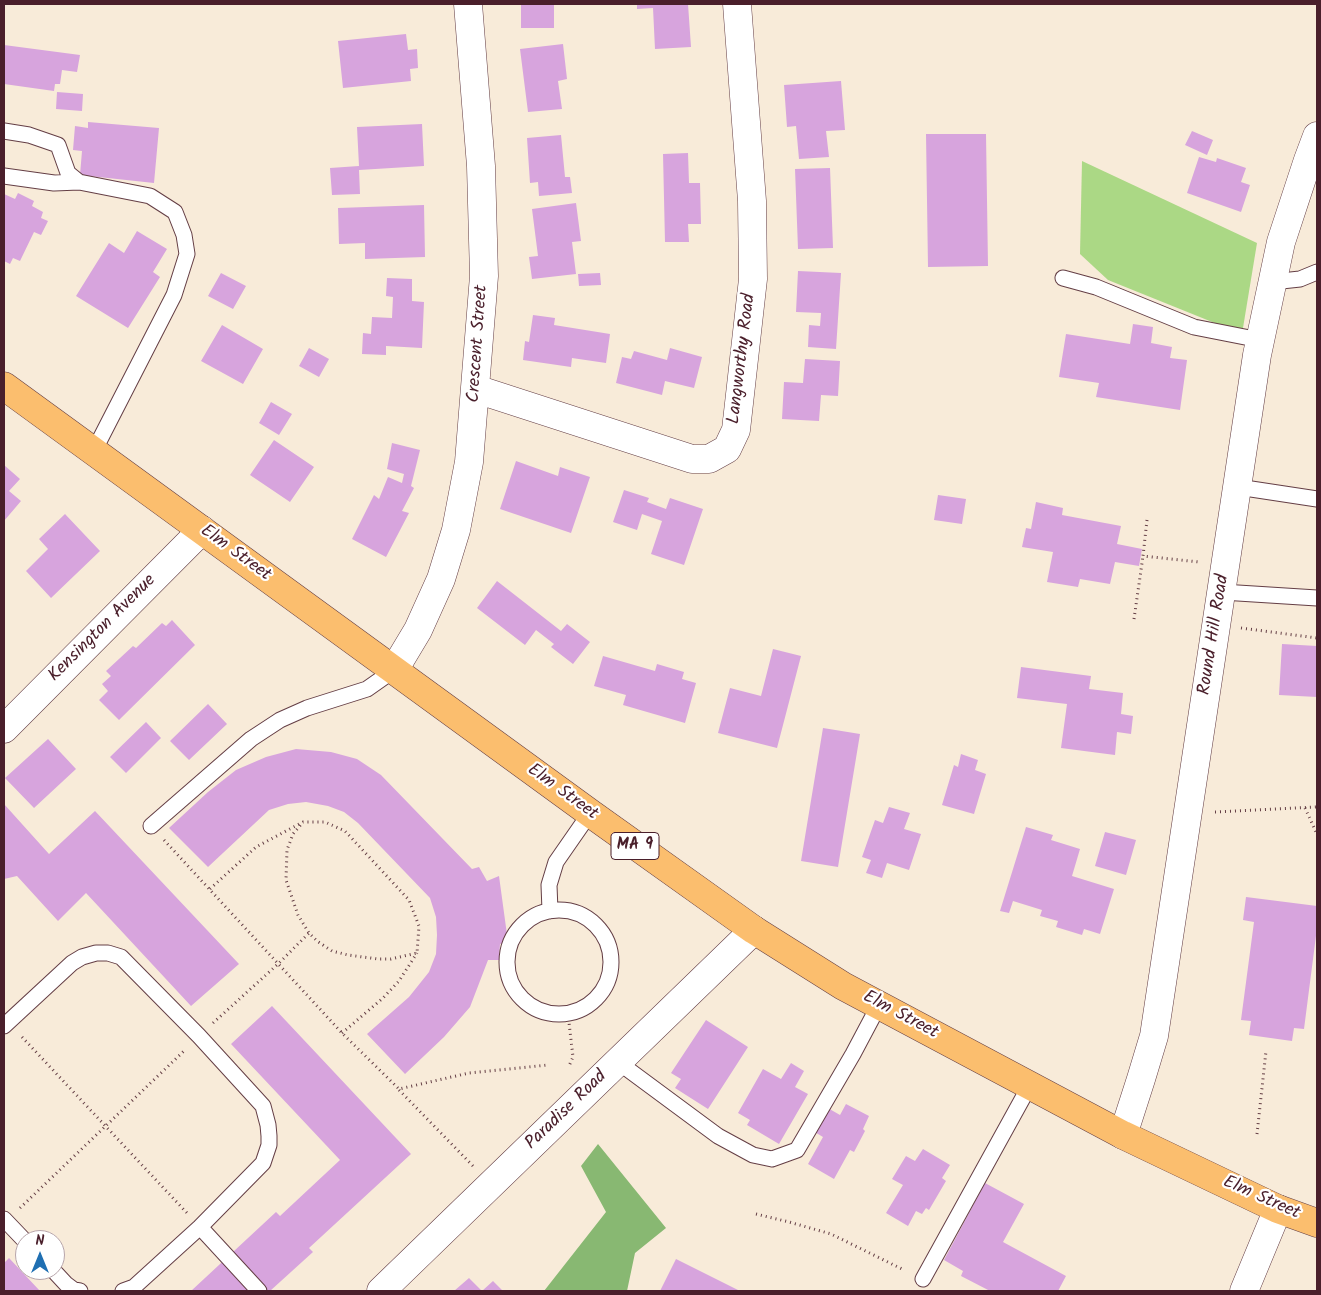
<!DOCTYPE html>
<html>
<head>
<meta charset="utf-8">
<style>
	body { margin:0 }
	#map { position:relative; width:1321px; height:1295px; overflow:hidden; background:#f8ebd9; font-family:Kalam,sans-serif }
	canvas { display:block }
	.frame { position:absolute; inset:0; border:5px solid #4a1f2b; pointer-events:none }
	.north { position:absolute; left:15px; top:1230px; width:50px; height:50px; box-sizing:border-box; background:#fff; border:1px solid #b7a5aa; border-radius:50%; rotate:0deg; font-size:14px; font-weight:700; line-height:20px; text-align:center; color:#4a1f2b }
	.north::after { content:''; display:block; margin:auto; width:18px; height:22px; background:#1f6fb2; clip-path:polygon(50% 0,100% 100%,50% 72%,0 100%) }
</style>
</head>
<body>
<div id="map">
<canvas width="1321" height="1295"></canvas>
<div class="frame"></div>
<div class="north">N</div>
</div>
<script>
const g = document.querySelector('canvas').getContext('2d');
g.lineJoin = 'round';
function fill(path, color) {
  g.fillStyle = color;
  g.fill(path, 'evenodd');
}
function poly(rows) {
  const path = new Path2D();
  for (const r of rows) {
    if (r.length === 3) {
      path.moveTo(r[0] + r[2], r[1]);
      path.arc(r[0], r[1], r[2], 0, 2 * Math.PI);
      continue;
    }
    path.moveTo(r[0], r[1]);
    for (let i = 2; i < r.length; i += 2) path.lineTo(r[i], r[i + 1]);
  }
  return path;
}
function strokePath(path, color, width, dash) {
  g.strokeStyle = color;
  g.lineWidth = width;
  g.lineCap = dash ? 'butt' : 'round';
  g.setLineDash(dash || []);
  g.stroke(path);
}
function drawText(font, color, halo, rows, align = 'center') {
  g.font = font + ' Kalam,sans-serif';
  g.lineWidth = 4.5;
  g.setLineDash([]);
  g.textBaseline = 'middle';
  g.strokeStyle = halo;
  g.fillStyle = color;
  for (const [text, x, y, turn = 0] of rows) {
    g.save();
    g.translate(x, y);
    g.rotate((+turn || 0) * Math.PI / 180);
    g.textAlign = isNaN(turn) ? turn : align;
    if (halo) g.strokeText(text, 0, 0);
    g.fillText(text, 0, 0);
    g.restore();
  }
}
fill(poly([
	[1082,161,1257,243,1242,334,1108,280,1080,254]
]), '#abd885');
fill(poly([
	[598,1144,666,1228,635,1253,627,1291,544,1291,606,1212,581,1166]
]), '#88b872');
fill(poly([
	[521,4,554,4,554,28,521,28],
	[637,4,688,4,691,47,655,49,653,8,637,9],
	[406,34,408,50,417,49,418,68,410,69,411,81,343,88,338,41],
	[563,44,567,79,558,81,562,109,528,112,520,49],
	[4,45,80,55,77,72,62,70,60,84,55,84,54,91,4,84],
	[841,81,845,130,826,131,829,157,799,159,796,126,787,127,784,85],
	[57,92,83,94,82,111,56,109],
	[88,122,159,128,154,183,80,175,82,151,73,150,75,126,88,128],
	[422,124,424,166,359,170,360,194,332,195,330,168,359,166,357,127],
	[1192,131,1213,140,1207,155,1185,145],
	[926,134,986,134,988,266,928,267],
	[561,135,565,177,570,177,572,193,539,196,538,182,530,183,527,138],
	[688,153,689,183,700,183,701,224,688,224,689,242,665,242,663,154],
	[1199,157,1216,162,1217,158,1246,168,1241,182,1250,185,1241,212,1187,193],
	[830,168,833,248,798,249,795,169],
	[18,193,34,201,32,206,43,212,41,218,48,221,41,235,34,232,20,261,13,258,10,264,4,261,4,194,15,199],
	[576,203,581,241,572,242,576,274,532,279,529,257,538,256,532,209],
	[424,205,425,257,365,259,365,243,339,244,338,208],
	[137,231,167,249,153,272,160,277,128,328,76,296,109,243,124,253],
	[798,271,841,273,836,349,808,347,809,325,820,326,821,313,796,312],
	[221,273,246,286,233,309,208,296],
	[600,273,601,285,579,286,578,274],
	[387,278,412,279,412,301,424,302,422,348,386,346,386,355,362,354,363,333,371,334,372,317,392,318,393,297,386,296],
	[533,315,555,318,554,325,610,334,606,363,572,358,571,367,523,360,525,341,529,342],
	[1133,324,1153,327,1151,343,1172,347,1170,358,1187,360,1180,410,1096,397,1099,383,1059,377,1066,334,1130,344],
	[222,325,263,349,243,384,201,361],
	[309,348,329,359,319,377,299,366],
	[670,348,702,357,694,388,665,381,662,395,616,383,622,357,631,359,634,351,667,360],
	[805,359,840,361,838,396,821,395,819,421,782,419,784,382,803,383],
	[271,402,292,414,279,435,259,423],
	[274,440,314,467,290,502,250,475],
	[392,443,420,450,411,486,414,488,402,511,409,513,386,557,352,539,374,495,379,499,388,477,402,483,404,474,387,469],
	[516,461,558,476,560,467,590,477,571,533,500,509],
	[4,465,20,479,9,491,21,501,4,521],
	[624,490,649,498,647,502,666,509,670,498,703,509,684,565,651,554,662,521,642,514,637,530,613,522],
	[938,495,966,499,962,524,934,520],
	[1036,502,1063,508,1062,515,1121,526,1117,544,1142,549,1139,566,1115,562,1110,584,1080,579,1078,587,1047,582,1053,552,1022,547,1026,528,1031,529],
	[65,514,100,551,51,598,26,571,48,549,39,539],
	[497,581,561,631,567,624,590,642,573,664,551,647,554,644,536,630,525,645,477,608],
	[172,620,195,645,119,720,99,700,108,691,102,684,111,676,106,671,133,646,136,648,162,623,166,626],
	[1282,644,1317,646,1317,697,1279,695],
	[773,649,801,656,777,748,718,733,730,688,761,696],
	[603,656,655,671,657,664,684,672,682,679,696,683,685,723,623,705,626,695,594,686],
	[1021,667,1091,676,1089,689,1123,693,1121,714,1133,716,1131,734,1117,732,1115,755,1061,748,1067,704,1017,698],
	[208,704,227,724,189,760,170,741],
	[146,722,161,738,126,773,110,757],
	[823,728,860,734,838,867,801,861],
	[48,739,76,769,34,808,5,778],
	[296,749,331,752,357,759,381,775,472,869,479,867,487,881,499,876,508,942,500,944,499,960,488,960,470,1007,444,1037,405,1074,367,1034,409,997,429,972,436,954,437,935,436,917,430,898,358,823,344,812,328,806,306,802,288,804,269,810,208,867,169,828,208,792,236,770,266,757],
	[961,754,978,760,975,770,986,774,974,814,942,805,954,765,958,767],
	[4,804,49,854,95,811,239,964,191,1006,86,893,58,921,17,876,4,879],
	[889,807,910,813,904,829,921,834,909,870,887,863,882,878,866,873,871,860,862,857,875,820,883,823],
	[1026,827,1053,835,1051,840,1080,849,1072,876,1114,889,1100,934,1084,929,1082,935,1056,927,1058,921,1040,916,1042,910,1013,901,1009,913,1000,911],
	[1105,832,1136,840,1126,875,1095,866],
	[1246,897,1317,906,1317,928,1304,1029,1294,1028,1292,1041,1249,1035,1251,1021,1241,1020,1254,922,1243,920],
	[272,1006,411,1154,309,1248,313,1252,270,1291,191,1291,276,1212,280,1216,340,1160,231,1044],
	[706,1020,748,1047,708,1109,675,1088,681,1079,671,1073],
	[791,1063,804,1071,795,1087,808,1094,779,1144,747,1125,750,1120,738,1113,763,1069,781,1079],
	[846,1104,869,1116,863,1129,865,1131,854,1152,850,1150,834,1179,808,1164,823,1137,813,1131,826,1107,840,1115],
	[923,1149,950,1165,942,1178,946,1181,929,1210,926,1208,922,1214,916,1211,908,1226,886,1213,903,1185,892,1179,906,1156,915,1161],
	[985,1183,1024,1204,1003,1242,1066,1276,1058,1291,990,1291,961,1276,963,1271,944,1260],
	[9,1258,40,1291,4,1291,4,1263],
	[676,1259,740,1291,660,1291],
	[469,1278,482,1291,454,1291],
	[493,1281,503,1291,482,1291]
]), '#d7a4dd');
const service = poly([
	[4,131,29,135,58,145,68,173,79,182,150,196,175,212,184,235,187,254,174,295,94,451],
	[4,176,54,183,79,182],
	[1063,278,1096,287,1194,327,1260,340],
	[1272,282,1300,279,1317,272],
	[1238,487,1317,499],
	[1222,592,1317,598],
	[151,826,251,739,280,720,307,708,367,689,394,670],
	[559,962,52],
	[550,911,549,885,556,862,590,813],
	[4,1026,72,963,82,957,96,953,108,953,121,957,199,1036,263,1106,268,1125,269,1136,269,1145,263,1163,200,1227,134,1287,123,1291],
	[618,1062,718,1136,753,1155,772,1159,797,1150,853,1054,879,1005],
	[4,1219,25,1241],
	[200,1227,259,1291],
	[53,1270,66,1284,74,1290,80,1291],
	[923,1279,1030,1085]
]);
const minor = poly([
	[476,389,692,459,709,459,727,449,736,430,753,279,752,201,737,4],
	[394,670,418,630,441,579,456,530,469,462,484,276,481,166,468,4],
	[4,729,202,530],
	[1123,1135,1141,1079,1154,1036,1257,355,1281,242,1308,160,1317,136],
	[381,1291,754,930],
	[1244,1291,1278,1209]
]);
const trunk = poly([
	[4,386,590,813,754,930,843,986,1123,1135,1278,1209,1317,1223]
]);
strokePath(service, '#643e45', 17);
strokePath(minor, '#643e45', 29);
strokePath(trunk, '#643e45', 29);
strokePath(poly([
	[1147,520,1143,556,1199,562],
	[1134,619,1143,556],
	[1241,628,1317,638],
	[1305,808,1317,834],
	[1215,812,1317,807],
	[164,840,342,1033,399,1089,469,1073,548,1065],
	[210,889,256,847,303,822,325,822,345,831,409,900,419,926,417,953,391,959,378,959,348,955,332,951,317,941,309,933,298,915,286,880,287,850,293,834,303,822],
	[568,1014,573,1057,569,1066],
	[213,1023,278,964,309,933],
	[342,1033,383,998,399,981,417,953],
	[22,1037,187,1213],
	[399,1090,473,1166],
	[1257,1134,1266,1051],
	[20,1208,185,1050],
	[756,1214,789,1222,831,1234,904,1270]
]), '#643e45', 3, [1, 4]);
strokePath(service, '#fff', 15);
strokePath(minor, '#fff', 28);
strokePath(trunk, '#fbbe6e', 28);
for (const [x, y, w] of [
	[635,846,48]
]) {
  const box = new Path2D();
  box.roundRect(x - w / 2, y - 13.5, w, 27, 4);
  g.fillStyle = '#fff';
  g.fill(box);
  strokePath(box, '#4a1f2b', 1);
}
drawText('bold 16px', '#4a1f2b', null, [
	["MA 9",635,846]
]);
drawText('18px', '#4a1f2b', '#fff', [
	["Crescent Street",479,344,-86],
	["Langworthy Road",743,359,-83],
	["Elm Street",235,554,36],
	["Kensington Avenue",103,629,-45],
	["Round Hill Road",1215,635,-81],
	["Elm Street",562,793,36],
	["Elm Street",900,1016,28],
	["Paradise Road",567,1111,-44],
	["Elm Street",1261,1199,24]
]);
</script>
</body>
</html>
